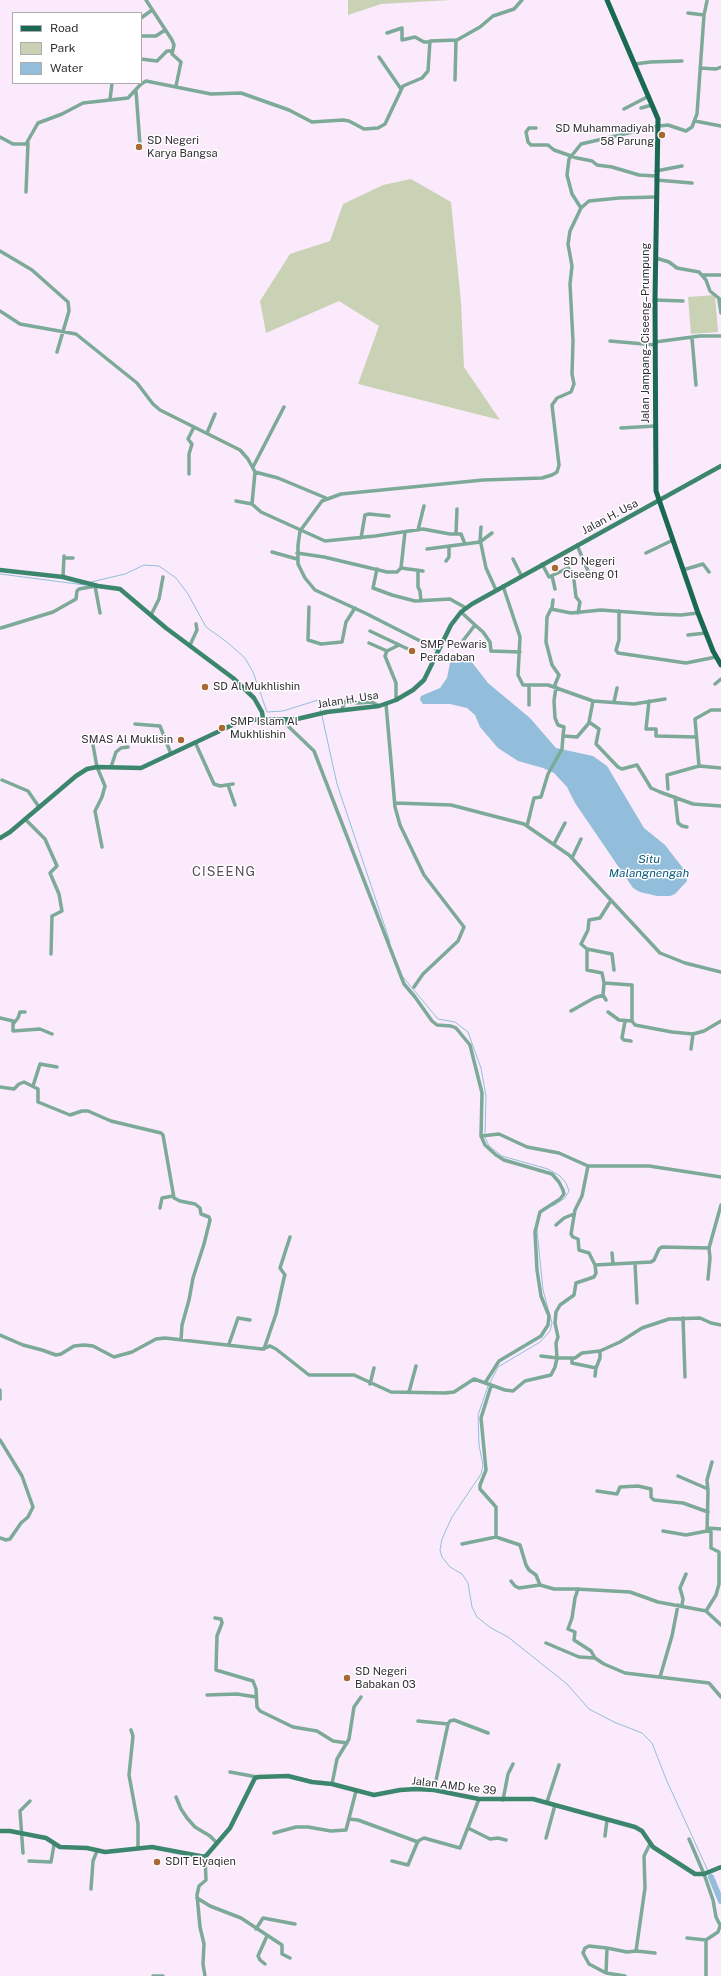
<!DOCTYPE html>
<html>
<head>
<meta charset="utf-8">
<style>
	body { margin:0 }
	#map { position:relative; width:721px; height:1976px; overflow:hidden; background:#faeafb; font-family:"Public Sans",sans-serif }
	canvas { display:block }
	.legend { position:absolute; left:12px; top:12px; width:130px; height:72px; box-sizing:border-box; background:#fff; border:1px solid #adabad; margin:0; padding:5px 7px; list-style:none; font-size:12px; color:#322d33 }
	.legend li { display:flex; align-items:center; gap:8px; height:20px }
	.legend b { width:20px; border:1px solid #adabad }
</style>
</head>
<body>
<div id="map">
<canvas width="721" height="1976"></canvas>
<ul class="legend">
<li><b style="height:5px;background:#1a6953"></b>Road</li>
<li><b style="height:11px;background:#cad2b6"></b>Park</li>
<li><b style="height:11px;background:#93bedb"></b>Water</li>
</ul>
</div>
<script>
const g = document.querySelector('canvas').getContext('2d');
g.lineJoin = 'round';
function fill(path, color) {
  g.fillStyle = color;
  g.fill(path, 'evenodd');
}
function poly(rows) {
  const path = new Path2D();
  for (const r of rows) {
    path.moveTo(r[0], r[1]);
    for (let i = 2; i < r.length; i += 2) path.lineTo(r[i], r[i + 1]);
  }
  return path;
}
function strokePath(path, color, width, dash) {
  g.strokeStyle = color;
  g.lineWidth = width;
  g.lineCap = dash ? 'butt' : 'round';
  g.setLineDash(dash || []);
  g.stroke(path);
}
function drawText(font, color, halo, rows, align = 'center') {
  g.font = font + ' "Public Sans",sans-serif';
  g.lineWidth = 3;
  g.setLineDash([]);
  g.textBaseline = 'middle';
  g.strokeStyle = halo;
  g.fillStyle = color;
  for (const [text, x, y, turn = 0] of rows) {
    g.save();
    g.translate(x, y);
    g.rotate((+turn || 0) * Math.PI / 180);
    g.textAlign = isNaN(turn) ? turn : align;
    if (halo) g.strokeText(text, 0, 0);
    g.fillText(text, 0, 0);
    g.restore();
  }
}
fill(poly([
	[348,0,451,0,381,4,348,15],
	[411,179,451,202,461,302,464,367,500,420,358,384,379,326,339,301,266,333,260,301,290,254,330,241,343,204,383,185],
	[715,295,718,332,691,334,688,297]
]), '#cad2b6');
fill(poly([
	[457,658,467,658,471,661,488,683,530,718,556,748,593,756,607,766,644,828,665,845,686,872,687,881,675,894,670,896,657,896,640,892,633,888,575,803,567,787,554,773,543,768,518,761,498,748,480,727,475,715,467,708,450,704,423,704,420,700,421,696,440,688,447,678,450,663]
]), '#93bedb');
strokePath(poly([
	[0,574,85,585],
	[91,582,125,574,144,565,159,566,176,578,188,594,206,627,227,642,245,658,253,672,267,712,283,711,318,700,321,711],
	[322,716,337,784,390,942],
	[403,977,438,1019,455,1022,468,1032,481,1068,486,1096,485,1133],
	[485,1137,489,1146,502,1156,548,1169,560,1176,566,1183,569,1191,565,1198,553,1206],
	[490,1383,498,1367,540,1342,550,1331,552,1323,543,1290,537,1230],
	[488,1386,478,1415,479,1445,483,1465,481,1474,452,1517,442,1539,440,1550,442,1557,450,1567,462,1574,468,1583,472,1607,477,1617,491,1628,508,1637,567,1684,589,1709,614,1722,642,1733,652,1743,666,1779,708,1871]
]), '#93bedb', 1);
strokePath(poly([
	[711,1877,721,1901]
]), '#93bedb', 6);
strokePath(poly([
	[146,0,172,40,174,45,172,54,181,62,176,86],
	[688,13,704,15],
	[141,18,152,10],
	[387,33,402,28,402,40,415,37,424,42,429,42],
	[141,36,156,36,165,30],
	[379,57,401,89],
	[141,59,157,61,167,51,171,51],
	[635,64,650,62,682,61],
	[700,68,716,69,721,67],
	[455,80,456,40],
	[136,91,140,145],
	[110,100,112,83],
	[641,108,652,105],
	[624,109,649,96],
	[695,121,721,126],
	[536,128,529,128,526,132,528,142,531,145,548,145,554,150,577,158,592,161,597,165,612,167,639,175,656,176],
	[0,137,13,144,26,144,38,123,62,114,83,103,128,98,141,84,146,81,211,94,241,93,289,110,312,122,343,120,349,121,364,129,378,128,385,124,403,86,422,78,428,71,430,41,457,40,480,27,493,16,514,9,522,0],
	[656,171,682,166],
	[656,180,692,183],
	[26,192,28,143],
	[581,208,572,194,567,175,569,159,581,144,659,126,668,125,686,131,692,127,697,114,704,15,707,1],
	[0,251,32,270,68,302,69,311,57,352],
	[656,258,669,262,677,268,699,272,706,280,710,291,721,300],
	[702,275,721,275],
	[655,300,683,301],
	[719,300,721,313],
	[0,311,20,324,76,334,137,383,153,404,160,410,240,450,248,459,255,472,252,504,261,512,325,541,375,536,423,529,450,534,461,534,465,544,480,542,481,544,486,568,496,590],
	[692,338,696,385],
	[610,341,655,345],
	[655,342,700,336,721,336],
	[621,428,655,426],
	[207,433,215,414],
	[253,467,284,407],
	[255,472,278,478,326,498],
	[189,474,189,454,192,444,188,439,194,427],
	[236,501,252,504],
	[418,530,424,506],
	[456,534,457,509],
	[361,538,365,515,369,514,389,516],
	[480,542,481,527],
	[480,542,492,533],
	[577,545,588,571,587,573,582,576],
	[427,549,465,544],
	[272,552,297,559],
	[297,553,324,557,387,572,397,572,401,568,423,571],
	[646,553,673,540],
	[64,558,73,558],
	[513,559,521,575],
	[446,561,449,557,449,546],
	[542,564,549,577,568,568,573,572,576,597,580,602,578,613],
	[401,568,405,532],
	[377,569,373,588,392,595,415,601,450,599,466,608],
	[418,570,418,587,420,591,421,601],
	[683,570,703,564,709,572],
	[552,576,555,589],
	[63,577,64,556],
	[95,586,100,613],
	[503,586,520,637,518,675,523,685,548,685,593,701,634,704,665,699],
	[309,607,308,640,321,644,342,642,346,622,355,608],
	[552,608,553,600],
	[619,611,619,640,616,650,618,653,686,663,716,657],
	[461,612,475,625,462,642],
	[151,615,159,599,163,577],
	[475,625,483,632,490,642,491,651,520,652],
	[1,628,53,612,76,599,77,591,79,589,96,586],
	[370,631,410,650],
	[688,635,706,633],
	[369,643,387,651],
	[190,645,197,630,196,624],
	[438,650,365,613,315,590,305,578,298,564,298,545,300,531,322,501,341,494,483,480,542,478,552,475,557,472,559,465,552,405,557,398,571,392,574,384,572,374,573,341,570,284,572,266,568,244,570,231,581,208,589,201,619,198,656,197],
	[715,684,721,679],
	[554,687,559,675,552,665,546,642,547,617,551,609,571,613,601,610,655,614,681,615,698,613],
	[556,687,554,701,555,718,558,725,564,727,563,736],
	[396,700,396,683,385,656,387,651,399,645],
	[593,701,589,722,599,729,596,744,618,767,622,769,637,765,651,788,660,792,693,804,721,806],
	[649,701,646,729,656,729,656,736,696,737],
	[614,702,617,688],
	[386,704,395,807,400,825,424,875,464,927,458,941,423,974,414,987],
	[529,705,529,686],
	[342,710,344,703,346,701,358,703,372,702,379,706],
	[284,719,289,727,314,751,404,984,415,997,432,1021,437,1025,451,1026,456,1028,470,1045,482,1093,481,1136,485,1145,496,1155,504,1160,552,1174,559,1182,563,1190,564,1194,560,1199,540,1212,535,1232,537,1270,541,1296,549,1316,548,1325,541,1336,499,1361,485,1383],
	[135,724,160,726,171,754],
	[195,742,214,784,220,786,233,784],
	[93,745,97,767,105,786,102,797,95,811,102,847],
	[699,766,695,719,711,710,721,710],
	[111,767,116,752,121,748,128,747],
	[2,780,28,791,39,807],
	[228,785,235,805],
	[668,789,667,775,699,766,721,768],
	[675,797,678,823,682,826,687,827],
	[395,803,451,805,524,824,569,855,660,953,685,963,721,972],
	[25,819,45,839,57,866,50,873,59,894,62,911,52,916,51,954],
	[527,826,534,798,541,797,548,774,562,749,563,736,577,737,589,723],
	[554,844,565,823],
	[572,858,581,839],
	[610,902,600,918,589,920,588,930,581,944,587,949,612,954,614,970],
	[587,949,587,970,602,973,604,983],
	[606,1000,603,995,604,983,632,985,632,1021,635,1025,672,1032,693,1034,704,1031,721,1021],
	[571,1011,594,998,603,995],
	[608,1012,619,1020,632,1021],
	[0,1018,13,1021,13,1031,40,1029,52,1034],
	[625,1021,622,1038,624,1040,631,1041],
	[14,1023,18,1018,20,1012,25,1012],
	[691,1049,693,1034],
	[33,1086,40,1064,57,1067],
	[0,1087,14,1089,19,1084,24,1082,38,1089,38,1102,70,1115,82,1111,88,1111,111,1121,161,1133,163,1135,174,1198,180,1201,195,1204,200,1208,201,1214,209,1217,210,1220,204,1244,193,1278,189,1300,182,1325,181,1340],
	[481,1136,499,1134,527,1147,559,1153,588,1166,649,1166,721,1177],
	[588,1166,582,1196,575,1210,571,1234,573,1237,578,1239,579,1250,589,1253,595,1265],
	[160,1208,162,1198,173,1196],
	[556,1225,564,1218,574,1214],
	[612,1253,613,1264],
	[635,1263,637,1303],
	[708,1279,710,1258,709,1248],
	[683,1318,685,1377],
	[0,1335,23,1345,42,1350,56,1355,61,1354,74,1346,84,1345,93,1346,114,1357,132,1352,156,1339,165,1338,262,1349,270,1346,276,1349,309,1375,354,1375,391,1392,445,1393,454,1392,474,1379,505,1390,513,1391,525,1381,551,1375,555,1367,557,1358,575,1358,582,1353,600,1351,620,1342,642,1328,669,1319,700,1318,711,1323,721,1325],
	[229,1344,238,1318,250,1320],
	[264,1349,276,1314,284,1278,285,1275,280,1268,290,1237],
	[541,1356,557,1358,556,1343,558,1337,555,1323,556,1312,560,1305,574,1295,576,1283,594,1277,596,1273,595,1265,651,1262,654,1260,659,1249,662,1247,709,1248,721,1205],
	[572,1359,572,1363,596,1368],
	[595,1376,596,1368,600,1358,600,1351],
	[370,1384,374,1368],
	[491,1386,481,1418,486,1470,480,1485,480,1489,496,1507,496,1537,520,1545,526,1565,529,1570,536,1575,540,1585,554,1589,576,1589,630,1592,658,1602,701,1610,706,1611,721,1625],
	[0,1390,0,1399],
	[409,1392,416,1366],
	[0,1440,22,1476,33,1507,28,1517,21,1523,10,1539,6,1540,0,1538],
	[678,1476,708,1489],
	[597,1491,617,1494,620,1487,638,1486,651,1489,651,1497,654,1500,683,1503,708,1512],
	[707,1528,721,1529],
	[663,1531,686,1535,707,1531],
	[462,1544,496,1537],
	[511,1581,515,1586,519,1588,540,1585],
	[578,1589,575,1598,572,1618,568,1629,575,1632,574,1640,591,1651,595,1658,604,1664,625,1673,709,1683,721,1697],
	[682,1605,683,1599,680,1588,686,1574],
	[706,1611,716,1595,719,1584,719,1552,711,1548,711,1532,707,1531,708,1492,707,1480,712,1462],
	[215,1618,221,1619,222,1623,217,1636,216,1670,253,1681,256,1689,257,1707,260,1711,293,1727,317,1731,333,1741,347,1743],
	[546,1643,579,1657,595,1658],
	[660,1677,672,1636,678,1605],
	[207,1695,237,1694,256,1697],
	[418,1721,448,1724],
	[131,1730,133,1736,129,1775,138,1824,138,1848],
	[230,1772,257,1777],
	[332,1784,337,1759,349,1739,354,1707,361,1697],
	[434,1790,448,1724,450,1721,454,1720,488,1733],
	[176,1797,181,1809,187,1818,195,1827,210,1836,217,1843],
	[503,1800,508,1774,513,1764],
	[547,1802,559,1765],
	[349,1819,358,1820,418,1842],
	[468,1828,490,1839,498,1838,506,1840],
	[274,1833,296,1827,308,1827,331,1831,346,1830,356,1791],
	[605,1836,607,1820],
	[546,1838,555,1805],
	[689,1839,704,1874,713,1900,716,1917,721,1927],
	[23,1853,20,1811,30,1801],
	[29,1861,51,1862,54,1845],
	[392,1861,408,1865,418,1841,424,1838,460,1848,479,1799],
	[91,1889,93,1861,97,1851],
	[197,1898,210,1906,241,1918,282,1945,282,1954,290,1958],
	[256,1929,263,1918,295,1924],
	[687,1938,706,1940],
	[636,1951,645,1888,644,1856,650,1844],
	[265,1964,260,1960,258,1956,267,1936],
	[606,1973,589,1964,583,1953,585,1948,589,1946,607,1948],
	[153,1976,163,1976],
	[205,1976,203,1964,204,1944,200,1927,197,1895,199,1886,206,1880,205,1857],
	[625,1976,606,1973,607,1948,627,1952,636,1951,655,1953],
	[706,1976,706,1940,718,1932,720,1926]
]), '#7ca998', 3.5);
strokePath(poly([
	[0,570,63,577,98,586,120,589,166,628,233,678,254,698,262,712,263,719],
	[0,838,10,832,76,776,87,769,97,767,141,768,243,720,297,719,327,712,379,706,396,700,413,690,424,680,451,625,461,612,472,604,721,466],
	[0,1831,10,1831,46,1838,60,1847,87,1848,105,1852,152,1847,205,1857,230,1828,255,1778,258,1777,288,1776,312,1782,332,1784,374,1795,400,1790,416,1789,434,1790,479,1799,533,1799,635,1827,642,1831,653,1847,695,1874,704,1874,721,1867]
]), '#3c866e', 4.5);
strokePath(poly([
	[607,0,658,119,655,300,656,491,698,613,713,651,721,665]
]), '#1a6953', 5);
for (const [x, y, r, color] of [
	[662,135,4,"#aa6834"],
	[139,147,4,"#aa6834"],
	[555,568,4,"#aa6834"],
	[412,651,4,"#aa6834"],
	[205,687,4,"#aa6834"],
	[222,728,4,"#aa6834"],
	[181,740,4,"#aa6834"],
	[347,1678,4,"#aa6834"],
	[157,1862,4,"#aa6834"]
]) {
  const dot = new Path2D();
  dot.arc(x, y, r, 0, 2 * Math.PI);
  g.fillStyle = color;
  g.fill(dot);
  strokePath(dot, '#fff', 1.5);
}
drawText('11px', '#322d33', '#fff', [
	["SD Muhammadiyah",654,129,"right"],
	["58 Parung",654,142,"right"],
	["SD Negeri",147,141],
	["Karya Bangsa",147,154],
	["SD Negeri",563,562],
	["Ciseeng 01",563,575],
	["SMP Pewaris",420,645],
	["Peradaban",420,658],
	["SD Al Mukhlishin",213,687],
	["SMP Islam Al",230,722],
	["Mukhlishin",230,735],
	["SMAS Al Muklisin",173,740,"right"],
	["SD Negeri",355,1672],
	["Babakan 03",355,1685],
	["SDIT Elyaqien",165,1862]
], 'left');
drawText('11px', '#322d33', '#fff', [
	["Jalan Jampang–Ciseeng–Prumpung",646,333,-90],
	["Jalan H. Usa",610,517,-28],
	["Jalan H. Usa",348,700,-9],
	["Jalan AMD ke 39",454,1786,7]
]);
drawText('italic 12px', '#0d5a7f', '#fff', [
	["Situ",649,859],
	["Malangnengah",649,873]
]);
g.letterSpacing = '1px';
drawText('13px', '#5a4e5c', '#fff', [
	["CISEENG",224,872]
]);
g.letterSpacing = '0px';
</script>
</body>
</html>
